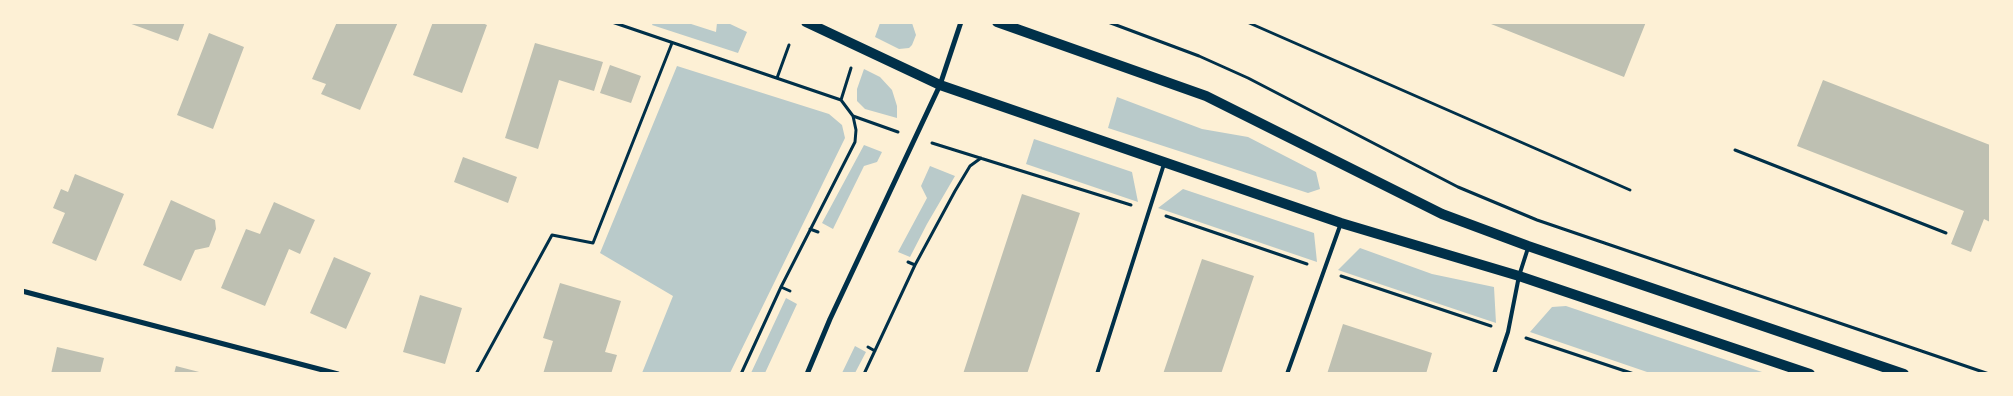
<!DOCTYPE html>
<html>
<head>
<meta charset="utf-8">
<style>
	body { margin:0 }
	#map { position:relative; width:2013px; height:396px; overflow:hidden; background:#fdf0d5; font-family:Jost,sans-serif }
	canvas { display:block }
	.frame { position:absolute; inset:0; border:24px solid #fdf0d5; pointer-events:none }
</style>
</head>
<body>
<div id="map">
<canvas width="2013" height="396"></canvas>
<div class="frame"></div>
</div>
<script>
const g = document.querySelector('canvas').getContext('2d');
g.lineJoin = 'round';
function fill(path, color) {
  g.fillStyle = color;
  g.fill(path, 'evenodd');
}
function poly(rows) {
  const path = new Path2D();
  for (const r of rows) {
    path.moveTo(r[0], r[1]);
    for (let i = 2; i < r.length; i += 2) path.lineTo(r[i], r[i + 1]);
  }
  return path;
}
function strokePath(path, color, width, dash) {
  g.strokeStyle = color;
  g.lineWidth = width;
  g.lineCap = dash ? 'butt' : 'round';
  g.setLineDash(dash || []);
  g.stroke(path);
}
fill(poly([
	[653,23,688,23,716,32,717,23,728,23,747,32,738,53,652,25],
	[880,23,912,23,916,35,912,45,909,48,899,49,875,37],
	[677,66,829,114,842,125,845,138,730,373,642,373,673,296,600,253],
	[864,69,880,77,892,90,897,106,897,118,865,109,857,101,857,89],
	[1117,97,1202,129,1248,137,1316,172,1320,189,1308,193,1108,128],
	[1034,139,1132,172,1138,202,1026,164],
	[864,145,882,152,877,162,864,166,833,229,822,223],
	[930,166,955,176,927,224,910,257,898,252,927,198,921,186],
	[1183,189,1314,233,1317,262,1158,208],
	[1360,248,1432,274,1494,287,1496,323,1338,270],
	[786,298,797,304,765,373,751,373],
	[1566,306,1765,373,1650,373,1530,332,1552,307],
	[855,346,866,352,855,373,842,373]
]), '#b9caca');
fill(poly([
	[126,22,185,22,178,41],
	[337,22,398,22,360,110,321,94,326,84,312,79],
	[433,22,480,22,487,25,462,93,413,75],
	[1486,22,1646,22,1624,77],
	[209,33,244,47,213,129,177,115],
	[535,43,603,62,594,91,559,80,538,149,505,138],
	[610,65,641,76,631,103,600,93],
	[1823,80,1990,145,1990,222,1984,219,1971,252,1951,244,1964,211,1797,146],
	[463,157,517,177,508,203,454,182],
	[75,174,124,194,96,261,52,243,65,213,53,208,61,189,68,192],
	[1022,194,1080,213,1027,374,963,374],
	[171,200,215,220,216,229,209,247,195,250,181,281,143,265],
	[274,202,315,220,300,254,289,249,265,306,221,288,246,229,260,234],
	[334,257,371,273,346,329,310,313],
	[1202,259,1254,276,1221,374,1163,374],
	[560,283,621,301,605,352,617,355,611,374,543,374,553,341,543,338],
	[420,295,462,308,445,364,403,352],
	[1343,324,1432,353,1426,374,1327,374],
	[57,347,104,358,100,374,51,374],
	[176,366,203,373,203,374,174,374]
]), '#bec0b2');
strokePath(poly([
	[612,22,841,100,853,116,856,130,855,142,781,287,741,374],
	[1108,22,1199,56,1248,78,1458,187,1537,220,1989,374],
	[1247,22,1630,190],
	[777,78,789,45],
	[841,100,851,68],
	[853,116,898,132],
	[932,143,1131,205],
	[1735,150,1946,233],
	[1166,216,1307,264],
	[810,229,818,232],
	[908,262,915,265],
	[1341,276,1491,326],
	[781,287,790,291],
	[1526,338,1634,374],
	[868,347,875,351],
	[476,374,552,235,593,243,672,43],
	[864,374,915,265,955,191,970,166,981,158]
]), '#003049', 3);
strokePath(poly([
	[1097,374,1164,164],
	[1287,374,1341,223],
	[1494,374,1508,332,1519,276,1528,248]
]), '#003049', 4);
strokePath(poly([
	[22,291,338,374],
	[807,374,830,319,940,85,961,22]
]), '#003049', 5);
strokePath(poly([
	[806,22,940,85,1341,223,1519,276,1810,374],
	[997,22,1206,96,1442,214,1528,246,1904,374]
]), '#003049', 10);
</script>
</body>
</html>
